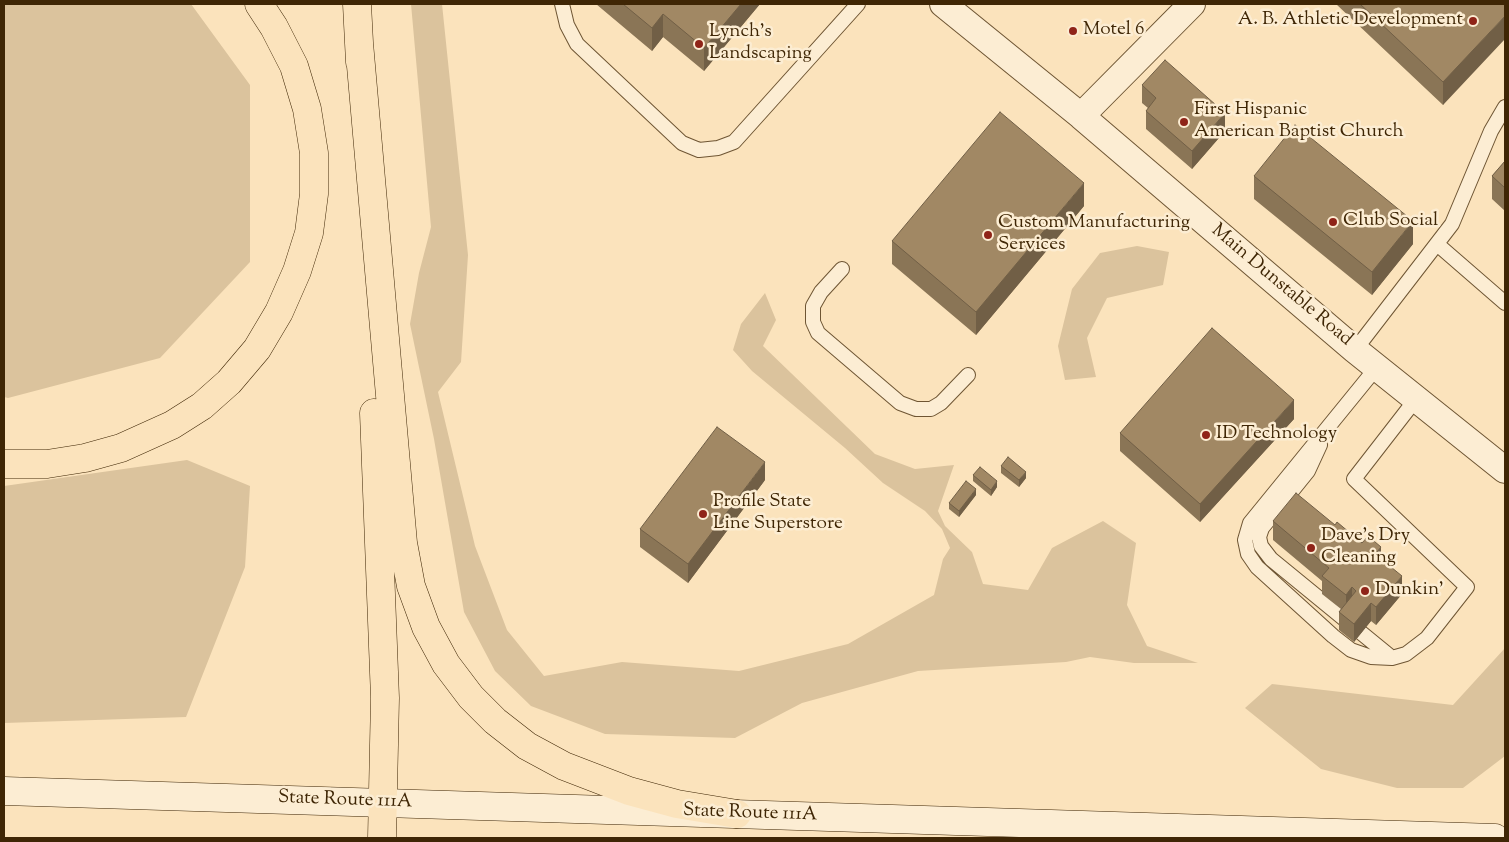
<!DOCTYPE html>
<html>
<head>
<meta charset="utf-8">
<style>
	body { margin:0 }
	#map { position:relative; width:1509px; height:842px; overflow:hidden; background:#fbe3bc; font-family:"Sorts Mill Goudy",serif }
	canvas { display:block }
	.frame { position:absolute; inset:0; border:5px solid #3f2605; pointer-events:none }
</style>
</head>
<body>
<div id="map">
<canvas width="1509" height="842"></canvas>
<div class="frame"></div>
</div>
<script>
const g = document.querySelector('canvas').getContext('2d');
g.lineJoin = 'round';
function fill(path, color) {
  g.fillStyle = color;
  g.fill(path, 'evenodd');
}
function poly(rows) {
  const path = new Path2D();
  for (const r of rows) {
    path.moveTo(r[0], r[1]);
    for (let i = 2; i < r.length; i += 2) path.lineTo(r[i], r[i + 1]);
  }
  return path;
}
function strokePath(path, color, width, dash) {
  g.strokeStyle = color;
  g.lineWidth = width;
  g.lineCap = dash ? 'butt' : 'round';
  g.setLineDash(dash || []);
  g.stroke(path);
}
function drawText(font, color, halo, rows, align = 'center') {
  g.font = font + ' "Sorts Mill Goudy",serif';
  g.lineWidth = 5;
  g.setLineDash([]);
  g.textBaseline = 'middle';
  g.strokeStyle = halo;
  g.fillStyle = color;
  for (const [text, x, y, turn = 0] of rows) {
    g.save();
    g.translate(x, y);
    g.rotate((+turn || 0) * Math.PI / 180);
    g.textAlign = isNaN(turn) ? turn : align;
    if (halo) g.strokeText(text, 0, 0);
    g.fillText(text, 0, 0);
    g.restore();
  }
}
fill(poly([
	[4,4,191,4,250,85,250,262,160,358,8,398,4,397],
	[411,4,442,4,468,255,461,362,438,392,475,546,507,630,544,676,622,662,739,671,848,644,934,595,943,559,950,548,942,529,925,511,883,483,845,448,752,371,733,350,741,324,765,293,776,320,763,346,875,454,915,469,954,465,938,511,945,526,972,552,983,584,1028,590,1052,548,1103,521,1136,543,1127,605,1147,646,1198,663,1134,663,1090,657,1066,662,918,671,802,703,735,738,605,734,531,706,495,671,464,612,434,439,410,324,419,273,431,227],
	[1137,246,1169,252,1163,285,1107,298,1087,338,1096,377,1065,380,1058,346,1072,289,1100,253],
	[187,460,250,486,245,567,186,717,4,723,4,486],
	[1505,648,1505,756,1463,788,1397,788,1321,769,1245,708,1272,684,1453,705]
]), '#dbc39d');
const service = poly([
	[562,4,567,25,577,44,682,143,699,150,718,148,734,142,858,4],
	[1437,244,1505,303],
	[842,269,821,292,813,306,813,322,818,333,900,403,916,409,931,409,941,403,968,375],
	[1355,350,1452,224,1491,131,1505,107],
	[1377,367,1250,523,1245,540,1248,554,1257,567,1333,636,1351,650,1371,657,1392,658,1406,654,1427,638,1467,587,1354,479,1416,399],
	[1320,445,1308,471,1262,528,1259,537,1261,546,1271,559,1392,658]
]);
const minor = poly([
	[943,4,1081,116,1355,350,1505,470],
	[1081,116,1192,4]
]);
const secondary = poly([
	[4,791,1495,838]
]);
const motorway = poly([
	[357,4,360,62],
	[359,43,403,543,411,586,426,627,446,664,471,697,495,721,527,746,564,766,629,791,677,804,737,814],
	[374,413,385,698,382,838],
	[4,464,47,464,85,458,121,448,172,425,202,406,229,382,257,349,279,312,297,271,309,233,314,194,314,153,307,109,294,66,274,27,259,4]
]);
strokePath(service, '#6e5533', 16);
strokePath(minor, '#6e5533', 28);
strokePath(secondary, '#3f2605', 29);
strokePath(motorway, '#3f2605', 29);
strokePath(service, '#fcedd3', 14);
strokePath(minor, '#fcedd3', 26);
strokePath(secondary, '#fcedd3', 28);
strokePath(motorway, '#fbe3bc', 28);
fill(poly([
	[596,4,760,4,704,71,663,37,652,51],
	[1336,4,1505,4,1443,105],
	[1142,85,1225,131,1192,169,1146,129,1146,111,1148,108,1142,103],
	[1505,161,1505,211,1492,199,1492,176],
	[1254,176,1413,244,1372,295,1254,199],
	[1084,206,976,335,892,264,892,241],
	[1294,419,1200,522,1120,451,1120,433],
	[1001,466,1026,478,1019,487,1001,473],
	[973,475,997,487,991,496,973,481],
	[765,480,688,583,640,547,640,529],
	[976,495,959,517,949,509,949,503],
	[1273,521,1335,525,1381,558,1402,594,1376,625,1371,621,1354,642,1339,630,1339,612,1341,609,1322,594,1322,581,1273,540]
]), '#8a7556');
fill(poly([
	[741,4,760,4,704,71,704,48],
	[663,14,663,37,652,51,652,28],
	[1505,16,1505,39,1443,105,1443,82],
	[1225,113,1225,131,1192,169,1192,151],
	[1084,183,1084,206,976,335,976,312],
	[1413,221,1413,244,1372,295,1372,272],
	[1294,400,1294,419,1200,522,1200,504],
	[765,462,765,480,688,583,688,564],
	[1026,472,1026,478,1019,487,1019,480],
	[997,481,997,487,991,496,991,490],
	[976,489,976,495,959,517,959,511],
	[1381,547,1381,565,1375,554],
	[1402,576,1402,594,1376,625,1376,607],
	[1352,587,1352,605,1346,613,1346,595],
	[1371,603,1371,621,1354,642,1354,624]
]), '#715f46');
const building = poly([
	[623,4,741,4,704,48,663,14,652,28,623,4],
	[1360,4,1505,4,1505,16,1443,82,1360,4],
	[1165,60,1225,113,1192,151,1146,111,1156,98,1142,85,1165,60],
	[1000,112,1084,183,976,312,892,241,1000,112],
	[1295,125,1413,221,1372,272,1254,176,1295,125],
	[1505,161,1505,188,1492,176,1505,161],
	[1212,328,1294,400,1200,504,1120,433,1212,328],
	[717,427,765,462,688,564,640,529,717,427],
	[1008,457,1026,472,1019,480,1001,466,1008,457],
	[980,467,997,481,991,490,973,475,980,467],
	[966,481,976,489,959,511,949,503,966,481],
	[1296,493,1335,525,1337,522,1362,543,1368,536,1381,547,1375,554,1402,576,1376,607,1371,603,1354,624,1339,612,1356,591,1352,587,1346,595,1322,576,1329,568,1273,521,1296,493]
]);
fill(building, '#a18864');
strokePath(building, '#715f46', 1);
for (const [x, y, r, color] of [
	[1473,21,5,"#8f2418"],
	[1073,31,5,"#8f2418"],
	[699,44,5,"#8f2418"],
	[1184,122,5,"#8f2418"],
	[1333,222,5,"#8f2418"],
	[988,235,5,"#8f2418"],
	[1206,435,5,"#8f2418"],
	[703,514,5,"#8f2418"],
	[1311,548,5,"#8f2418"],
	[1365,591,5,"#8f2418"]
]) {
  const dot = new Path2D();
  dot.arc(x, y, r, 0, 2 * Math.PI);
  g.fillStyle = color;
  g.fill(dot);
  strokePath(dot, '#fcedd3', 2);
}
drawText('19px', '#3f2605', '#fcedd3', [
	["A. B. Athletic Development",1463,21,"right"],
	["Motel 6",1083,31],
	["Lynch's",709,33],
	["Landscaping",709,55],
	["First Hispanic",1194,111],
	["American Baptist Church",1194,133],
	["Club Social",1343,222],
	["Custom Manufacturing",998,224],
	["Services",998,246],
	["ID Technology",1216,435],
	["Profile State",713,503],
	["Line Superstore",713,525],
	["Dave's Dry",1321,537],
	["Cleaning",1321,559],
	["Dunkin'",1375,591]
], 'left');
drawText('19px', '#3f2605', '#fcedd3', [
	["Main Dunstable Road",1281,286,40],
	["State Route 111A",345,801,2],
	["State Route 111A",750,814,2]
]);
</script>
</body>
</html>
